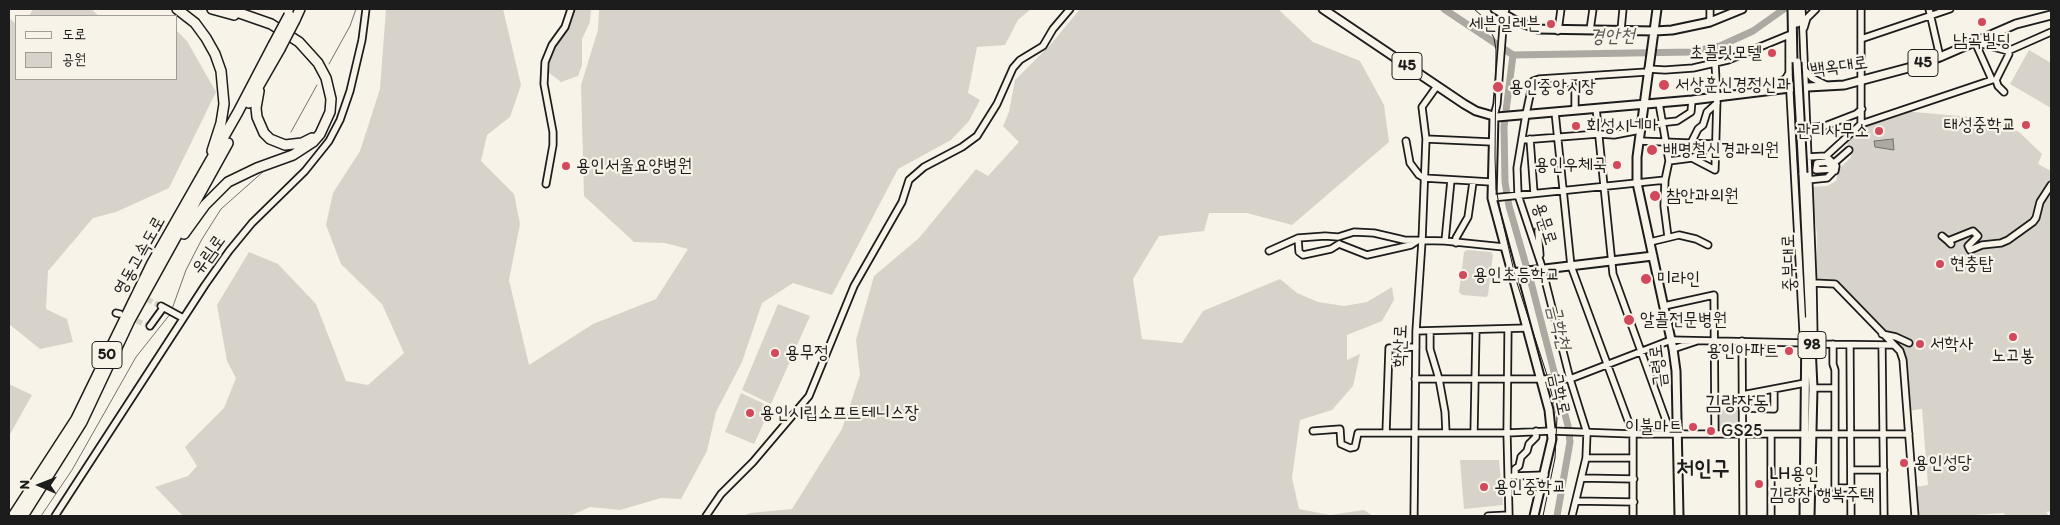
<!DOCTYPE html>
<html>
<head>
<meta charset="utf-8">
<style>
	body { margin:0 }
	#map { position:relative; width:2060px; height:525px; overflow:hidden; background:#f7f3e8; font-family:Itim,"Poor Story",sans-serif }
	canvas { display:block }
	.frame { position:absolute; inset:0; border:10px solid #1c1c1c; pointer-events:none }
	.legend { position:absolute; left:15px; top:15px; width:162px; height:65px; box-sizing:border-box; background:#f7f3e8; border:1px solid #9f9d96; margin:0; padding:6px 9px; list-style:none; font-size:15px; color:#1c1c1c }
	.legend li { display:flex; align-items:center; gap:10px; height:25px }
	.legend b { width:25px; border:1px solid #9f9d96 }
	.north { position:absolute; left:15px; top:460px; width:50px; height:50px; -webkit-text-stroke:4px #f7f3e8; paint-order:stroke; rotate:271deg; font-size:14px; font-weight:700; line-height:20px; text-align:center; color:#1c1c1c }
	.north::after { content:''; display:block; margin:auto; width:18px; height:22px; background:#1c1c1c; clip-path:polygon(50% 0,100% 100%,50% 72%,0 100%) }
</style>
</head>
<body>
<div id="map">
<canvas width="2060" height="525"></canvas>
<div class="frame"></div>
<ul class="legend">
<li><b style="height:6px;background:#f7f3e8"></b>도로</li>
<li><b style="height:14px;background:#d7d3cb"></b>공원</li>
</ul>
<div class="north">N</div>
</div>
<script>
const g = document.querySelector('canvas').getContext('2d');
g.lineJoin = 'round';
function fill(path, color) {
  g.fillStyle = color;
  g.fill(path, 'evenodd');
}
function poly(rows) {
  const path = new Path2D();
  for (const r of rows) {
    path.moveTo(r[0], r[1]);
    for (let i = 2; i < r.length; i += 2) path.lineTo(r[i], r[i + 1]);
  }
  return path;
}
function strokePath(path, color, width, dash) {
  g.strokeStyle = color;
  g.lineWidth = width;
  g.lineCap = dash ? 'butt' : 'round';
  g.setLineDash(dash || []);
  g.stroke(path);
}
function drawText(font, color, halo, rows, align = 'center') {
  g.font = font + ' Itim,"Poor Story",sans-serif';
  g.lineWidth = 4.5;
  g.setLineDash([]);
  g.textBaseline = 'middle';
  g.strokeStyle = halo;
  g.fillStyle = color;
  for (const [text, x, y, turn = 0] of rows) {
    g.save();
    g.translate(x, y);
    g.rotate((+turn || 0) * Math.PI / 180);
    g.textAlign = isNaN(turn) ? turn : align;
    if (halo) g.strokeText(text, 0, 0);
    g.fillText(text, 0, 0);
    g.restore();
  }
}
fill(poly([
	[33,9,91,9,99,16,29,16],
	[386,9,503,9,521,85,510,117,487,135,481,161,514,194,520,224,509,280,529,365,593,324,656,299,688,249,665,243,634,242,584,196,581,85,598,30,599,9,1031,9,1018,20,1005,45,977,47,968,93,980,100,969,121,951,140,898,169,832,295,793,283,762,303,742,362,716,412,707,451,681,499,661,498,620,510,590,507,570,516,183,516,155,487,188,476,197,466,185,447,224,408,236,378,227,361,217,305,249,252,278,264,316,304,346,381,368,385,404,353,382,304,341,264,326,225,333,193,360,151,380,89],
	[574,9,591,9,590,22,582,39,582,65,578,76,561,82,548,72,547,65,552,50,572,20],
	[1080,9,1278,9,1313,42,1360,61,1384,105,1389,142,1292,225,1247,213,1209,213,1204,231,1159,236,1133,279,1142,339,1182,343,1203,311,1280,279,1297,293,1318,302,1344,306,1367,302,1392,287,1394,300,1382,321,1347,335,1347,360,1360,354,1353,386,1332,410,1300,420,1292,478,1299,509,1330,515,1364,510,1373,516,742,516,750,513,792,509,842,429,860,375,856,340,874,276,919,238,976,169,988,176,1019,142,1003,126,1009,112,1015,80,1051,44],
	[9,18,16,24,16,79,176,79,176,30,187,41,216,92,169,188,116,212,93,218,48,271,46,309,67,319,73,342,40,349,9,324],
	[2029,50,2051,63,2051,108,2010,84],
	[1902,111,1983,118,2019,132,2042,154,2038,164,2051,171,2051,511,2046,512,2049,516,2005,516,2004,513,1961,516,1918,516,1915,487,1928,485,1922,409,1907,411,1900,351,1835,284,1816,281,1817,233,1810,187,1827,186,1836,181,1839,169,1851,157,1852,152,1845,140,1862,125],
	[1467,250,1491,252,1493,255,1488,295,1486,297,1462,295,1459,292,1464,252],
	[778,304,810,316,771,404,742,390],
	[9,384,32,395,9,436],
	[741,393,771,407,754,444,725,432],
	[1717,410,1739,410,1739,432,1717,432],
	[1460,460,1499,460,1503,505,1464,509]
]), '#d7d3cb');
const water = poly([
	[1893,139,1894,150,1875,147,1874,141,1893,139]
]);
fill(water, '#aca9a2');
strokePath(water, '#72716c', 1);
strokePath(poly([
	[329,64,350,26,356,9],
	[291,132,317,85],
	[172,309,186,270,202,239,221,209,265,170],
	[41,516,72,470,136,357,171,313]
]), '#72716c', 1);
strokePath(poly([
	[1444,9,1513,55,1691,52,1720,46,1753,31,1784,9],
	[1513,55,1504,127,1505,182,1509,206,1532,286,1568,426,1570,442,1557,516]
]), '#aca9a2', 7);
strokePath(poly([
	[132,292,161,306],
	[129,318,150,326]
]), '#d6d3c9', 5.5, [5.5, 3]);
const minor = poly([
	[1802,9,1813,283,1814,337,1812,344,1893,345],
	[1861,9,1861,39],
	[1929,9,1940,57],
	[1710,22,1710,9],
	[1804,28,1807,18,1816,9],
	[1590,30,1593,9],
	[1621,30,1623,9],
	[1558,31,1561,9],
	[2000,31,2009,54,1996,80,1998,86,2004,92],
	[1789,39,1789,75,1803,332],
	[1975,42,2008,51,2051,32],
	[1648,69,1665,70,1693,68,1728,60,1789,35],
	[1804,69,1812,78,1828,86],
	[1565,78,1575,88,1575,110],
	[1769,91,1786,78,1789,73],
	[1659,103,1669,161,1665,180,1664,206,1668,237],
	[1596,108,1613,274,1671,434],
	[1555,112,1571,266,1633,434,1633,516],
	[1494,116,1497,104,1504,14,1506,9],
	[1861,124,1861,39,1950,9],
	[1641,125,1677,121,1691,112,1692,100],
	[1806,128,1825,126,1856,114,1862,109],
	[1426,139,1492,142],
	[1530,139,1534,193],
	[1522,140,1598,134,1614,135,1640,130],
	[1406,141,1410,163,1419,175,1424,178,1491,182],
	[1639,141,1715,144],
	[1691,143,1698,129,1703,125,1707,112,1717,103],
	[1826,156,1836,166,1835,171,1827,162,1817,163,1816,170,1832,169],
	[1807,157,1826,156,1861,124,1992,80,1975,42],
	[1692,158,1715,144],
	[1669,161,1692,158,1715,170,1717,97,1715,63],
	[1833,164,1849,150],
	[1807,180,1827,178,1834,171],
	[546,184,553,145,553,132,544,84,545,62,552,45,565,27,571,9],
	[1492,198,1665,180],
	[1538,231,1540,255],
	[1942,236,1948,241],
	[1298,238,1299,252,1303,255,1331,249,1339,244],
	[1445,241,1451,180],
	[1650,242,1679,235,1696,239,1708,245],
	[1456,243,1456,238,1468,217,1473,182],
	[1339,244,1367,255,1411,245,1417,241],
	[1951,244,1948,241,1973,231,1978,236,1968,246,1970,250,1982,245,2001,243,2008,240,2033,222,2036,218,2040,202,2051,185],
	[1269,251,1298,238,1325,236,1338,237,1354,232,1374,233,1404,240,1445,241,1504,247],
	[1813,283,1835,284,1900,351,1903,360,1915,516],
	[161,306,183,318],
	[1664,306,1714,295,1715,434],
	[116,313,120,314],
	[150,326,163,308],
	[1416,331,1527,328],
	[1430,331,1430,349,1439,379,1445,412,1446,433],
	[1882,334,1896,337,1909,343],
	[1742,341,1743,516],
	[1833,344,1833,364,1835,370,1835,488,1851,488],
	[1850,345,1851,516],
	[1882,345,1884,516],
	[1673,349,1697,341],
	[1415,379,1570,379,1671,340,1806,343,1805,341],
	[1813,388,1835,388],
	[1742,395,1805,383],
	[1742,408,1774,409,1774,389],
	[1313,431,1340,429,1341,444,1350,448,1355,447,1358,433,1507,433,1551,431,1633,434,1909,434],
	[1386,433,1389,348,1416,347],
	[1474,433,1476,331],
	[1771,434,1771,516],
	[1586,458,1633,458],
	[1851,470,1884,470],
	[1513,476,1545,475],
	[1515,476,1515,469,1519,466,1521,457,1527,451,1529,444,1536,437,1536,431],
	[1582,478,1634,479],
	[1576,501,1634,502],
	[55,516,205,285,229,251,252,223,305,171,329,141,340,120,350,91,362,40,366,9],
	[706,516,721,494,753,462,809,396,854,286,902,202,909,180,924,167,962,147,977,136,997,104,1013,68,1020,60,1043,46,1053,29,1070,9],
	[1414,516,1416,331,1422,241,1426,139,1422,107,1437,86],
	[1488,516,1509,515,1507,433,1508,330],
	[1572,516,1586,458,1587,433,1570,379,1541,264,1518,195,1517,168,1526,114,1533,81,1539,79,1647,72]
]);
const major = poly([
	[1323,9,1464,104,1476,111,1497,117,1692,100,1790,88,1844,85,1908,68,1940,57,2016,24,2051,15],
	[1495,9,1514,20,1537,29,1655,31,1672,30,1710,22,1742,9],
	[1657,9,1637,157,1637,183,1673,349,1676,371,1679,516],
	[1792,9,1793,63],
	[1797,23,1797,9],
	[1494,116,1492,198,1549,410,1552,439,1534,516],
	[1803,173,1813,388,1810,516],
	[1511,273,1653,256],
	[1804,516,1806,321]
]);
const highway = poly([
	[177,9,195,23,206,38,215,54,221,71,224,104,221,123,212,151],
	[212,9,234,15],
	[295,20,300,9],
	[259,91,256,108,257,117,264,133,270,139,285,145,302,143,312,138],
	[249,103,280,49],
	[184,234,205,205,228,182,257,168,293,155,313,142,320,134,330,112,331,99,326,78,318,63,299,42,271,24,228,9],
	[13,516,76,419,152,263,238,112,273,45],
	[23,516,82,422,130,320,228,143]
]);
strokePath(minor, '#1c1c1c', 9);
strokePath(major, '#1c1c1c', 11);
strokePath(highway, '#1c1c1c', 12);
strokePath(minor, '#f7f3e8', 5.5);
strokePath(major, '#f7f3e8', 7);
strokePath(highway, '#f7f3e8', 9);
strokePath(poly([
	[1474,9,1483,17,1489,28,1494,38,1496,50,1495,157,1496,189,1502,219,1516,280,1548,378,1557,417,1555,458,1543,516]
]), '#1c1c1c', 1);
const majorBridge = poly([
	[1797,62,1803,173]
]);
const highwayBridge = poly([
	[273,45,289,15],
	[280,49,295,20]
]);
strokePath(majorBridge, '#1c1c1c', 11, []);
strokePath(highwayBridge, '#1c1c1c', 12, []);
strokePath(majorBridge, '#f7f3e8', 7);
strokePath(highwayBridge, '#f7f3e8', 9);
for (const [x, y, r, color] of [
	[1982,22,5,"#d1495b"],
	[1551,24,5,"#d1495b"],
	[1772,53,5,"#d1495b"],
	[1664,85,6,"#d1495b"],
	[1498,87,6,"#d1495b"],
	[2026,125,5,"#d1495b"],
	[1576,126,5,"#d1495b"],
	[1879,131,5,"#d1495b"],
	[1652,150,6,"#d1495b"],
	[1617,165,5,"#d1495b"],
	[566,166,5,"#d1495b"],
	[1655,196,6,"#d1495b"],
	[1940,264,5,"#d1495b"],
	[1463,275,5,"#d1495b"],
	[1646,279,6,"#d1495b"],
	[1629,320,6,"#d1495b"],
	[2013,337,5,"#d1495b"],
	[1920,344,5,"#d1495b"],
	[1789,351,5,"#d1495b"],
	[775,353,5,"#d1495b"],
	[750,413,5,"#d1495b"],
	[1693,427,5,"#d1495b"],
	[1711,431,5,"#d1495b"],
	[1904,463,5,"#d1495b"],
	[1759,484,5,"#d1495b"],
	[1484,487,5,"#d1495b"]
]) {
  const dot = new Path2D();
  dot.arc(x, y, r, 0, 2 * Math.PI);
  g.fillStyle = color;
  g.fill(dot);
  strokePath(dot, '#f7f3e8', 2);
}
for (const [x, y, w] of [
	[1923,63,30],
	[1407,66,30],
	[1812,345,28],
	[107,355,30]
]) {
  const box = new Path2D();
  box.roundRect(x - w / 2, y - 13.5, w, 27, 4);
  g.fillStyle = '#f7f3e8';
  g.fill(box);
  strokePath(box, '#1c1c1c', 1);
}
drawText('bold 16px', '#1c1c1c', null, [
	["45",1923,63],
	["45",1407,66],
	["98",1812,345],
	["50",107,355]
]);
drawText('18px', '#1c1c1c', '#f7f3e8', [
	["세븐일레븐",1541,24,"right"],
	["남곡빌딩",1982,41,"center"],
	["초콜릿모텔",1762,53,"right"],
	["서상훈신경정신과",1675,85],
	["용인중앙시장",1509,87],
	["태성중학교",2016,125,"right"],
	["회성시네마",1586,126],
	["관리사무소",1869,131,"right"],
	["배명철신경과의원",1663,150],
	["용인우체국",1607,165,"right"],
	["용인서울요양병원",576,166],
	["참안과의원",1666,196],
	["현충탑",1950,264],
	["용인초등학교",1473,275],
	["미라인",1657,279],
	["알콜전문병원",1640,320],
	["서학사",1930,344],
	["용인아파트",1779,351,"right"],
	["용무정",785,353],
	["노고봉",2013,356,"center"],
	["용인시립소프트테니스장",760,413],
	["이불마트",1683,427,"right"],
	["GS25",1721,431],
	["용인성당",1914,463],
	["LH용인",1769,474],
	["김량장 행복주택",1769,495],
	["용인중학교",1494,487]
], 'left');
drawText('18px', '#1c1c1c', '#f7f3e8', [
	["백옥대로",1839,67,-8],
	["용문로",1544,224,72],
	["유림로",209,255,-54],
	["영동고속도로",140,256,-61],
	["중부대로",1790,263,-92],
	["학산로",1401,346,-88],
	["금령로",1659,366,-97],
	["금학로",1559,394,78]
]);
drawText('italic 19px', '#565452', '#f7f3e8', [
	["경안천",1612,37,-1],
	["금학천",1558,327,76]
]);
drawText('20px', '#1c1c1c', '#f7f3e8', [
	["김량장동",1737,404]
]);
drawText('bold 22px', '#1c1c1c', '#f7f3e8', [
	["처인구",1703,469]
]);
</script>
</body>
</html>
